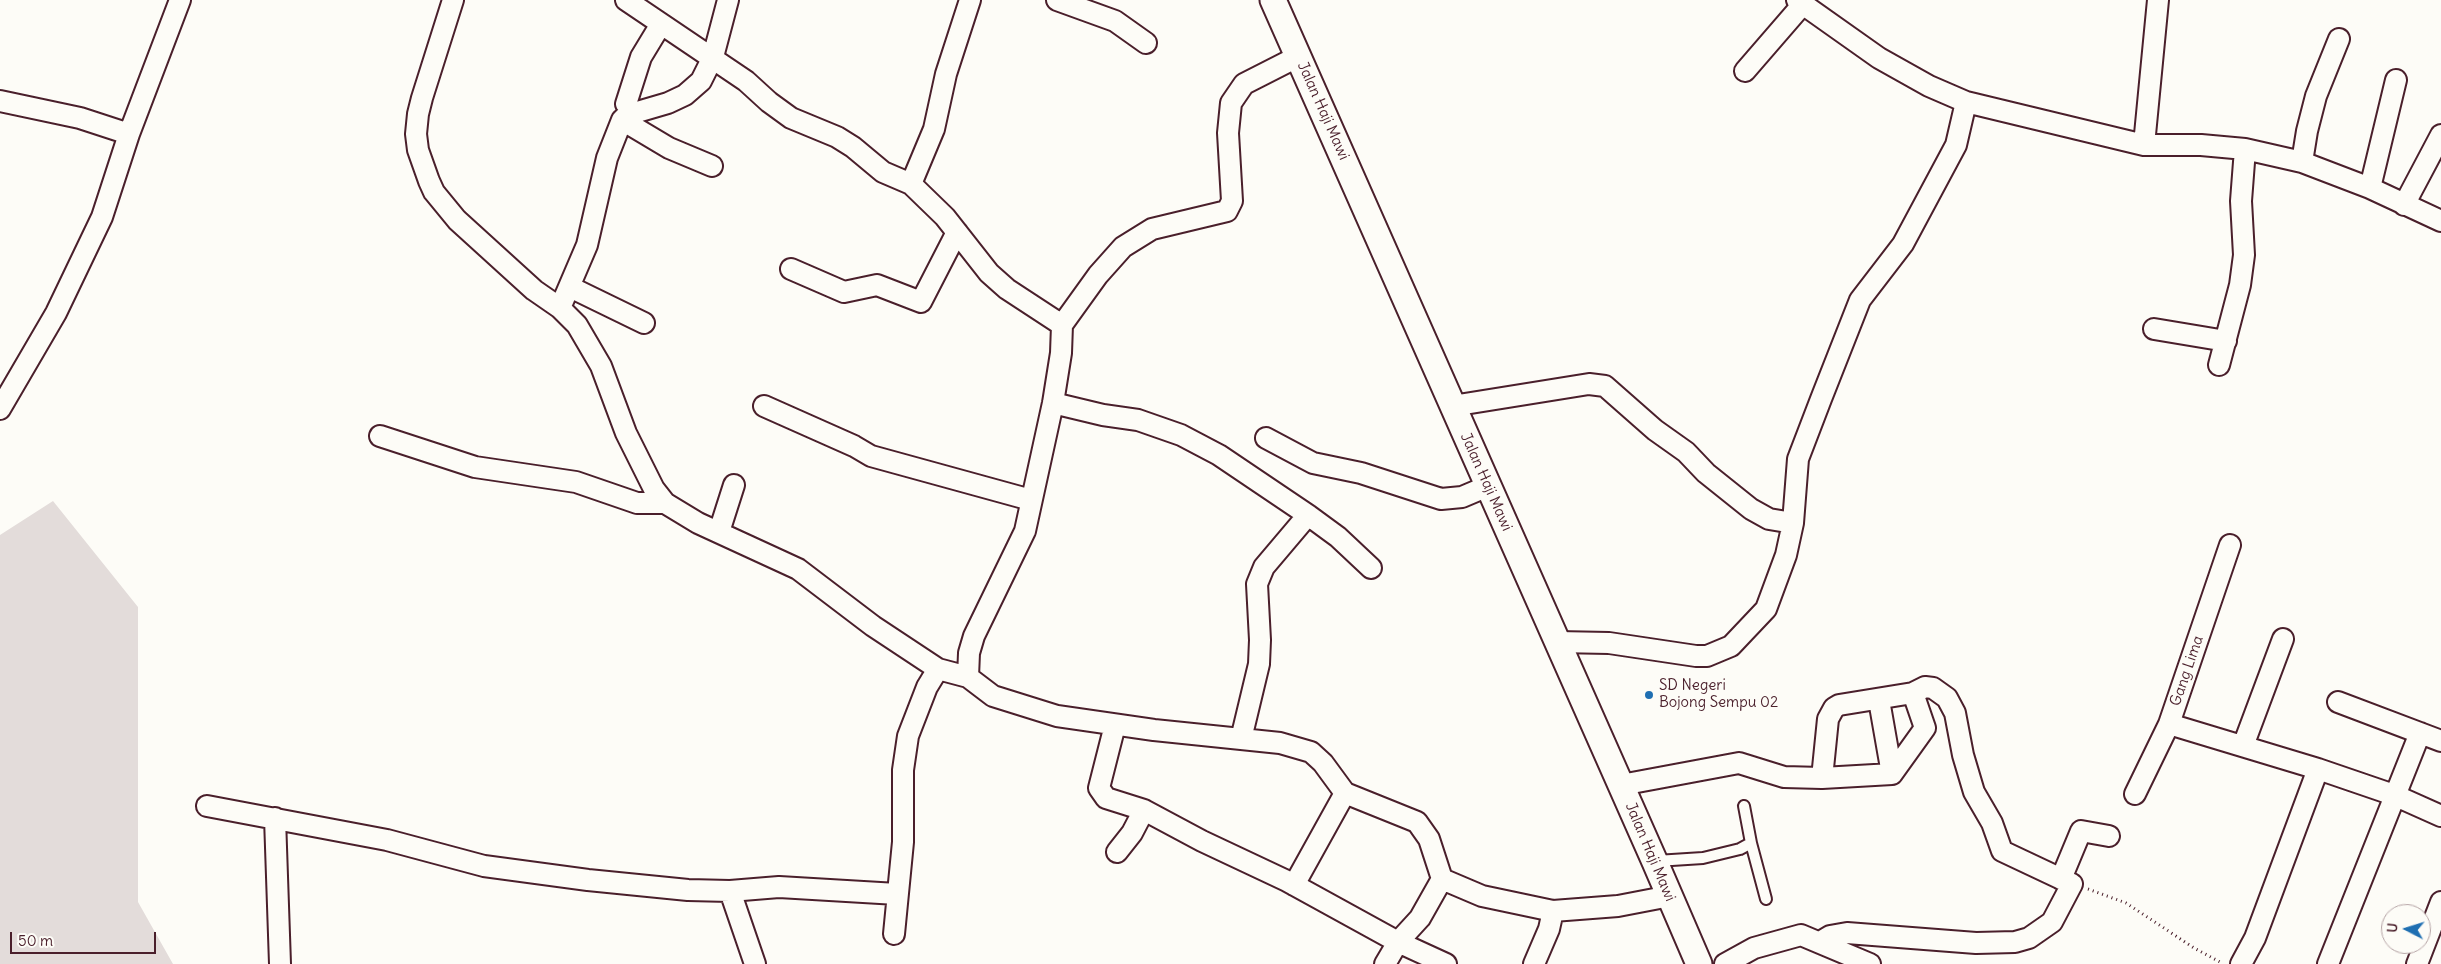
<!DOCTYPE html>
<html>
<head>
<meta charset="utf-8">
<style>
	body { margin:0 }
	#map { position:relative; width:2441px; height:964px; overflow:hidden; background:#fdfcf7; font-family:Delius,sans-serif }
	canvas { display:block }
	.north { position:absolute; left:2381px; top:904px; width:50px; height:50px; box-sizing:border-box; background:#fdfcf7; border:1px solid #b5a4a5; border-radius:50%; rotate:275deg; font-size:14px; font-weight:700; line-height:20px; text-align:center; color:#4a1f2b }
	.north::after { content:''; display:block; margin:auto; width:18px; height:22px; background:#1f6fb2; clip-path:polygon(50% 0,100% 100%,50% 72%,0 100%) }
	.scale { position:absolute; left:10px; top:932px; width:146px; height:22px; box-sizing:border-box; border:2px solid #4a1f2b; border-top:0; padding-left:6px; font-size:15px; line-height:18px; white-space:nowrap; color:#4a1f2b; -webkit-text-stroke:4px #fdfcf7; paint-order:stroke }
</style>
</head>
<body>
<div id="map">
<canvas width="2441" height="964"></canvas>
<div class="north">U</div>
<div class="scale">50 m</div>
</div>
<script>
const g = document.querySelector('canvas').getContext('2d');
g.lineJoin = 'round';
function fill(path, color) {
  g.fillStyle = color;
  g.fill(path, 'evenodd');
}
function poly(rows) {
  const path = new Path2D();
  for (const r of rows) {
    path.moveTo(r[0], r[1]);
    for (let i = 2; i < r.length; i += 2) path.lineTo(r[i], r[i + 1]);
  }
  return path;
}
function strokePath(path, color, width, dash) {
  g.strokeStyle = color;
  g.lineWidth = width;
  g.lineCap = dash ? 'butt' : 'round';
  g.setLineDash(dash || []);
  g.stroke(path);
}
function drawText(font, color, halo, rows, align = 'center') {
  g.font = font + ' Delius,sans-serif';
  g.lineWidth = 4.5;
  g.setLineDash([]);
  g.textBaseline = 'middle';
  g.strokeStyle = halo;
  g.fillStyle = color;
  for (const [text, x, y, turn = 0] of rows) {
    g.save();
    g.translate(x, y);
    g.rotate((+turn || 0) * Math.PI / 180);
    g.textAlign = isNaN(turn) ? turn : align;
    if (halo) g.strokeText(text, 0, 0);
    g.fillText(text, 0, 0);
    g.restore();
  }
}
fill(poly([
	[53,501,138,607,138,902,173,964,0,964,0,535]
]), '#e3dcda');
const service = poly([
	[1744,806,1751,843],
	[1656,861,1703,858,1740,849,1751,843,1766,899]
]);
const minor = poly([
	[453,0,422,98,418,114,416,134,418,150,429,181,434,192,457,220,534,290,560,308,577,325,601,366,626,433,654,489,665,503,698,523,798,569,873,626,938,669,968,677,993,696,1057,716,1154,730,1280,743,1311,752,1323,763,1345,793,1417,822,1429,839,1442,879,1420,918,1398,942,1385,964],
	[626,0,746,81,769,102,791,118,837,137,853,147,883,172,911,184,945,217,989,273,1007,289,1062,325],
	[1057,0,1115,21,1146,43],
	[1797,0,1879,58,1929,86,1966,102,2144,145,2201,145,2245,149,2302,162,2370,188,2441,221],
	[1745,71,1803,4],
	[0,101,80,118,129,134],
	[626,104,641,57,661,24],
	[622,120,669,148,712,166],
	[2144,145,2158,0],
	[2302,162,2307,131,2316,96,2339,39],
	[911,184,934,129,946,74,970,0],
	[2370,188,2396,80],
	[2404,205,2441,135],
	[791,269,844,292,877,285,921,302,957,232],
	[570,287,644,323],
	[560,308,587,245,607,158,622,120,627,115,668,103,685,95,701,81,713,57,728,0],
	[2154,329,2226,341],
	[2219,365,2240,285,2244,255,2241,201,2245,149],
	[1053,403,1103,415,1138,420,1181,435,1219,455,1308,515,1338,537,1371,568],
	[764,406,854,446,871,456,1031,500],
	[1452,406,1589,384,1605,386,1655,430,1686,452,1706,473,1751,509,1769,519,1793,523],
	[0,409,56,313,102,217,129,134,180,0],
	[380,436,475,467,576,482,637,503,665,503],
	[1266,438,1313,463,1361,473,1441,499,1462,497,1488,486],
	[719,532,734,485],
	[1557,642,1609,643,1696,656,1707,656,1731,646,1766,609,1786,555,1793,523,1798,459,1821,399,1860,300,1903,244,1956,145,1966,102],
	[968,677,969,653,974,636,1025,531,1053,403,1061,353,1062,325,1098,275,1123,247,1152,229,1227,211,1232,201,1228,133,1231,103,1244,84,1299,56],
	[2338,702,2441,741],
	[2169,724,2318,769,2394,795,2441,816],
	[1115,725,1099,788,1106,798,1144,810,1202,841,1287,881,1398,942,1446,964],
	[1241,739,1259,664,1260,640,1257,584,1264,567,1308,515],
	[2243,746,2283,639],
	[1892,774,1925,728,1913,693],
	[1621,785,1739,763,1784,777,1822,778,1892,774,1879,700],
	[2135,794,2169,724,2230,545],
	[207,806,387,840,484,866,588,880,688,890,730,891,779,887,897,894],
	[275,818,280,964],
	[1117,852,1132,833,1144,810],
	[1442,879,1482,896,1553,911,1618,906,1670,896],
	[2061,879,2081,831,2109,836],
	[1294,885,1345,793],
	[730,891,755,964],
	[894,934,903,842,903,770,908,736,927,687,938,669],
	[1820,942,1830,936,1847,933,1976,943,2015,942,2029,938,2052,922,2072,884,2002,851,1992,823,1974,792,1963,755,1955,713,1947,698,1933,688,1925,687,1913,693,1839,705,1834,708,1828,719,1822,778],
	[1534,964,1549,929,1553,911],
	[1725,964,1754,948,1801,935,1870,964],
	[2241,964,2255,938,2318,769],
	[2328,964,2420,733],
	[2417,964,2441,902]
]);
const tertiary = poly([
	[1273,0,1655,862,1699,964]
]);
strokePath(service, '#4a1f2b', 14);
strokePath(minor, '#4a1f2b', 24);
strokePath(tertiary, '#4a1f2b', 29);
strokePath(poly([
	[2088,889,2126,903,2194,948,2222,963]
]), '#4a1f2b', 3, [1, 4]);
strokePath(service, '#fdfcf7', 10);
strokePath(minor, '#fdfcf7', 20);
strokePath(tertiary, '#fdfcf7', 25);
for (const [x, y, r, color] of [
	[1649,695,5,"#1f6fb2"]
]) {
  const dot = new Path2D();
  dot.arc(x, y, r, 0, 2 * Math.PI);
  g.fillStyle = color;
  g.fill(dot);
  strokePath(dot, '#fdfcf7', 2);
}
drawText('15px', '#4a1f2b', '#fdfcf7', [
	["Jalan Haji Mawi",1323,111,66],
	["Jalan Haji Mawi",1486,482,66],
	["Gang Lima",2187,671,-71],
	["Jalan Haji Mawi",1650,852,67]
]);
drawText('15px', '#4a1f2b', '#fdfcf7', [
	["SD Negeri",1659,686],
	["Bojong Sempu 02",1659,703]
], 'left');
</script>
</body>
</html>
